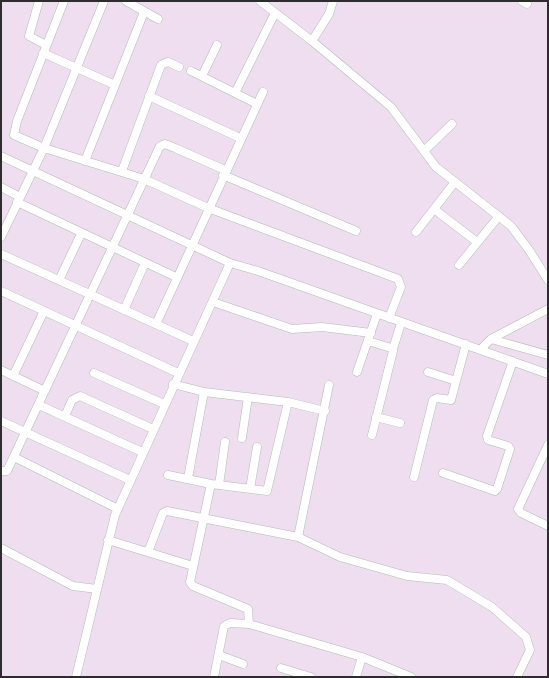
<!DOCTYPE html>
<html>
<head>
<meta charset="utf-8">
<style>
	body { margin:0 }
	#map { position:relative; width:549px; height:678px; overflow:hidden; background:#eedeef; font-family:Barlow,sans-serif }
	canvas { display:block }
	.frame { position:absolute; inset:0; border:2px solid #2d2d2d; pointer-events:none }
</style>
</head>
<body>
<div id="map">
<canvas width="549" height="678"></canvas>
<div class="frame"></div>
</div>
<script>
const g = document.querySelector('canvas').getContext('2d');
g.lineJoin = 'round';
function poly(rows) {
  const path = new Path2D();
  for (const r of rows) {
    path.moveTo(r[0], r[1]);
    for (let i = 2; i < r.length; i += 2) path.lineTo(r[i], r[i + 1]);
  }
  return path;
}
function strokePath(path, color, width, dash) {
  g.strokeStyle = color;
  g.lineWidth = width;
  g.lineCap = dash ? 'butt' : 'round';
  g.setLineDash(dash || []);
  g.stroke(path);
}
const minor = poly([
	[39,1,29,36,46,45],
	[64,1,17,121,14,135,44,148,144,179,208,208,398,279,401,287,389,318],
	[126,1,158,19],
	[260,1,312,41,391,107,436,167,511,226,529,250,548,280],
	[522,1,527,4],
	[312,41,329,14,333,1],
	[43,53,115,85],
	[191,71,257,104],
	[202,76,217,45],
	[235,93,275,13],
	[149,96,240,138],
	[424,151,452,124],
	[1,156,230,263,258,271,548,374],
	[85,161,144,12],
	[122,171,161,65,168,62,179,67],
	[223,175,356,231],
	[1,187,20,197],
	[17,202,176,277],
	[434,209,477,242],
	[416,232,455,182],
	[1,237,44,148,104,1],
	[1,254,193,341],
	[459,265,499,216],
	[59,280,81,234],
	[1,291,178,373],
	[213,302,292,329,322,327,371,333],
	[124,310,145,263],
	[156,324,263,92],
	[491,339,548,355],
	[368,341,391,348,393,351,372,435],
	[393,349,401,323],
	[481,349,491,339,548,309],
	[1,370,45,391],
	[357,372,377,314],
	[428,372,456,381],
	[94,373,164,404],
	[13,376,44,311],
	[173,384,204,392,288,402,325,411],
	[39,405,142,452],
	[65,416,72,400,80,396,153,429],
	[376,417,400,423],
	[1,421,130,480],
	[242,438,248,397],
	[548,445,518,509,521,513,548,526],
	[14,457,118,509],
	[1,471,7,471,160,146,165,144,175,148,225,170],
	[443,473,495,491,497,489,510,449,508,446,488,440,487,436,513,361],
	[168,475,211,484,267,491,288,402],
	[414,477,433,400,437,398,451,400,466,344],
	[188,478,204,392],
	[211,484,190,582,193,586,248,609,249,624],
	[219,485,225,442],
	[250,489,257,447],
	[298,537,329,385],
	[108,540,193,566],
	[1,548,73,586,97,589],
	[148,552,163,513,167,511,298,537,340,557,407,576,447,580,492,607,526,637,530,650,517,677],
	[219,655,243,664],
	[281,668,311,677],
	[76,677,115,515,230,263],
	[214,677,224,626,230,623,249,624,362,657,411,677],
	[356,677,362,657]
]);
strokePath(minor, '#aebeb1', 9);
strokePath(minor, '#fff', 8);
</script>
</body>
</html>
